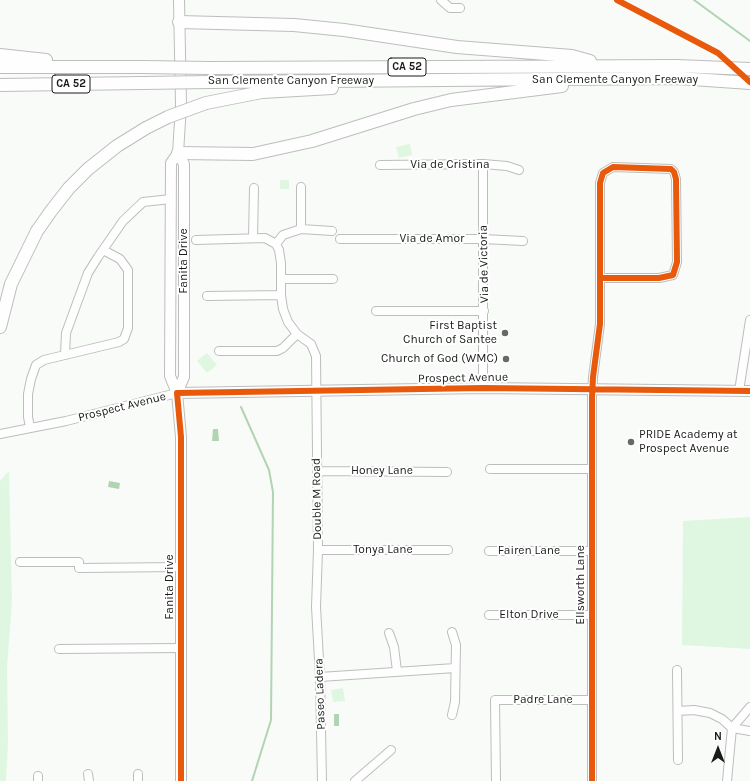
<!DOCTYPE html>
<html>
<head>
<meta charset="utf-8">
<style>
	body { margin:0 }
	#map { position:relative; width:750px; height:781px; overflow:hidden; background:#f8fbf8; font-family:Karla,sans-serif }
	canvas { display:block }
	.north { position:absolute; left:698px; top:729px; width:40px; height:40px; -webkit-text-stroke:3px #fff; paint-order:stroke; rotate:0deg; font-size:11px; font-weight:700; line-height:16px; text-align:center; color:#191b19 }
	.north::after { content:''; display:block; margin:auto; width:14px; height:18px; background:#191b19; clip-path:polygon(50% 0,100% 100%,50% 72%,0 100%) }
</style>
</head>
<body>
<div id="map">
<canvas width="750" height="781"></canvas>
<div class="north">N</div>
</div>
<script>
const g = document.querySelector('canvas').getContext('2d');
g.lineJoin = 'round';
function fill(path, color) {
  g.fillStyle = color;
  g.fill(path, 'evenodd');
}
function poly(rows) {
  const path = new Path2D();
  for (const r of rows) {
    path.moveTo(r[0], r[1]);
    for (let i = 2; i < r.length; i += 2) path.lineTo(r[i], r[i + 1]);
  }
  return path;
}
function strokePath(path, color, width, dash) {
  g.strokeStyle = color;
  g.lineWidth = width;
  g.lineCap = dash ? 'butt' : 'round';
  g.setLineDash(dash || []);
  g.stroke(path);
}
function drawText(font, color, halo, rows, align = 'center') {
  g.font = font + ' Karla,sans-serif';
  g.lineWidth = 4;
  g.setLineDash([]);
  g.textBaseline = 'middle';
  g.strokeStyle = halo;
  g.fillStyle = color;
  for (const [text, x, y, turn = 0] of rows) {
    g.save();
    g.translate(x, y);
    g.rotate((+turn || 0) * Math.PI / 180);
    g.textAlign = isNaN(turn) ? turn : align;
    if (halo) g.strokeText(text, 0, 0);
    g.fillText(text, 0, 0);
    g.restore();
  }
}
fill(poly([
	[410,144,412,155,399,158,396,147],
	[280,180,289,180,289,189,280,189],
	[207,353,217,365,207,373,197,361],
	[9,471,12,601,7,667,8,742,6,781,0,781,0,481],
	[750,517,750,649,682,645,683,521],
	[343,688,345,701,333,702,331,690]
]), '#dff7e0');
fill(poly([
	[213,429,218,429,219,441,212,441],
	[109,481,120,483,119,489,108,487],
	[334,714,339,714,339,726,334,726]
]), '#b2d4b3');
strokePath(poly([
	[694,0,750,41],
	[241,407,269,470,273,492,271,720,252,781]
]), '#b2d4b3', 2);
const minor = poly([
	[441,0,450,8,460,8],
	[380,165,483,164,507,166,519,170],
	[301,229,332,231],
	[253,238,254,188],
	[340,239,483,239,523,241],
	[196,240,265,238,276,244,279,250,281,263,281,295,283,309,288,322,297,334,311,344,316,356,318,550,316,607,320,677,322,781],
	[276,244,283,235,301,229,301,187],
	[281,279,333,279],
	[207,296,281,295],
	[376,311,484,311],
	[219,351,277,351,283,348,297,334],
	[65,355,66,333,88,273,98,257,123,221,143,202,171,199],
	[483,388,483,164],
	[739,391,750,320],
	[30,427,28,417,28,394,31,379,36,365,44,360,119,342,124,339,128,328,128,270,120,259,103,250],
	[0,434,66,421,177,393],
	[490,469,592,469],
	[317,471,447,472],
	[318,550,448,550],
	[489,551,592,551],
	[20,562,79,562,79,568,181,567],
	[489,615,592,615],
	[389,633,394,647,397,671],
	[59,649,181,648],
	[677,670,678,760],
	[320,677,455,668],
	[678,711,694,710,710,713,722,719,732,728,750,731],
	[452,715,455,702,456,645,452,632],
	[88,774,89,781],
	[138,774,138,781],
	[38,776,38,781],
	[355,781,391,750],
	[496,781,495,700,592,700],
	[592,781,592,398,593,377,600,324,600,183,603,173,613,167,671,169,674,172,676,179,677,262,673,275,659,278,601,278],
	[727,781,732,728,750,707]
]);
const major = poly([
	[179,0,181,105,178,153,171,163,170,376,177,393,181,437,181,781],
	[177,393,483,388,750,391],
	[177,393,184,377,184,164,178,153]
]);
const highway = poly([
	[179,22,294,25,344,30,457,47,572,56,590,61],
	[0,55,46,60],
	[0,67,142,67],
	[210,68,677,66,750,69],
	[210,82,678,78,750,83],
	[0,85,142,83],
	[206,103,262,92,332,88],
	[178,153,253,154,312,141,414,109,451,100,562,86],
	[0,327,11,284,37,231,51,211,69,188,88,169,117,146,146,128]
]);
strokePath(minor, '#bcbebc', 10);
strokePath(major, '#bcbebc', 12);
strokePath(highway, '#bcbebc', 14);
strokePath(minor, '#fefefe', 8);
strokePath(major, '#fefefe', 10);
strokePath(highway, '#fefefe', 12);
const highwayBridge = poly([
	[142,67,210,68],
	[142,83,210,82],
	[146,128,168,117,206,103]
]);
strokePath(highwayBridge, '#bcbebc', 14, []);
strokePath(highwayBridge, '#fefefe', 12);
strokePath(poly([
	[617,0,718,53,750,82],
	[181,781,181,437,177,393,483,388,750,391],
	[592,781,592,398,593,377,600,324,600,183,603,173,613,167,671,169,674,172,676,179,677,262,673,275,659,278,601,278]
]), '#e8590c', 6);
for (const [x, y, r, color] of [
	[505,333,4,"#676967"],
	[506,359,4,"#676967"],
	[631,442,4,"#676967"]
]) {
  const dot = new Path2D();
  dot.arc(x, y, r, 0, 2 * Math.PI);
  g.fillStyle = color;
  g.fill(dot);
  strokePath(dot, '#fff', 1.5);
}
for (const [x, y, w] of [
	[407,67,38],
	[71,84,38]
]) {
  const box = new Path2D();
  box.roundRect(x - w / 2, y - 9, w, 18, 3);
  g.fillStyle = '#fff';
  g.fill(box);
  strokePath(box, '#191b19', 1);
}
drawText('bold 11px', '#191b19', null, [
	["CA 52",407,67],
	["CA 52",71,84]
]);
drawText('12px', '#191b19', '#fff', [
	["San Clemente Canyon Freeway",615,80],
	["San Clemente Canyon Freeway",291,81],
	["Via de Cristina",450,165],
	["Via de Amor",432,239],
	["Fanita Drive",184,261,-90],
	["Via de Victoria",484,264,-91],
	["Prospect Avenue",463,378,-1],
	["Prospect Avenue",122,407,-14],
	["Honey Lane",382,471],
	["Double M Road",317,499,-91],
	["Tonya Lane",383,550],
	["Fairen Lane",529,551],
	["Ellsworth Lane",581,585,-90],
	["Fanita Drive",170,587,-90],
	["Elton Drive",529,615],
	["Paseo Ladera",320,694,-92],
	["Padre Lane",543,700]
]);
drawText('12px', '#191b19', '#fff', [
	["First Baptist",497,326],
	["Church of Santee",497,340],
	["Church of God (WMC)",498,359],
	["PRIDE Academy at",639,435,"left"],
	["Prospect Avenue",639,449,"left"]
], 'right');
</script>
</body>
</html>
